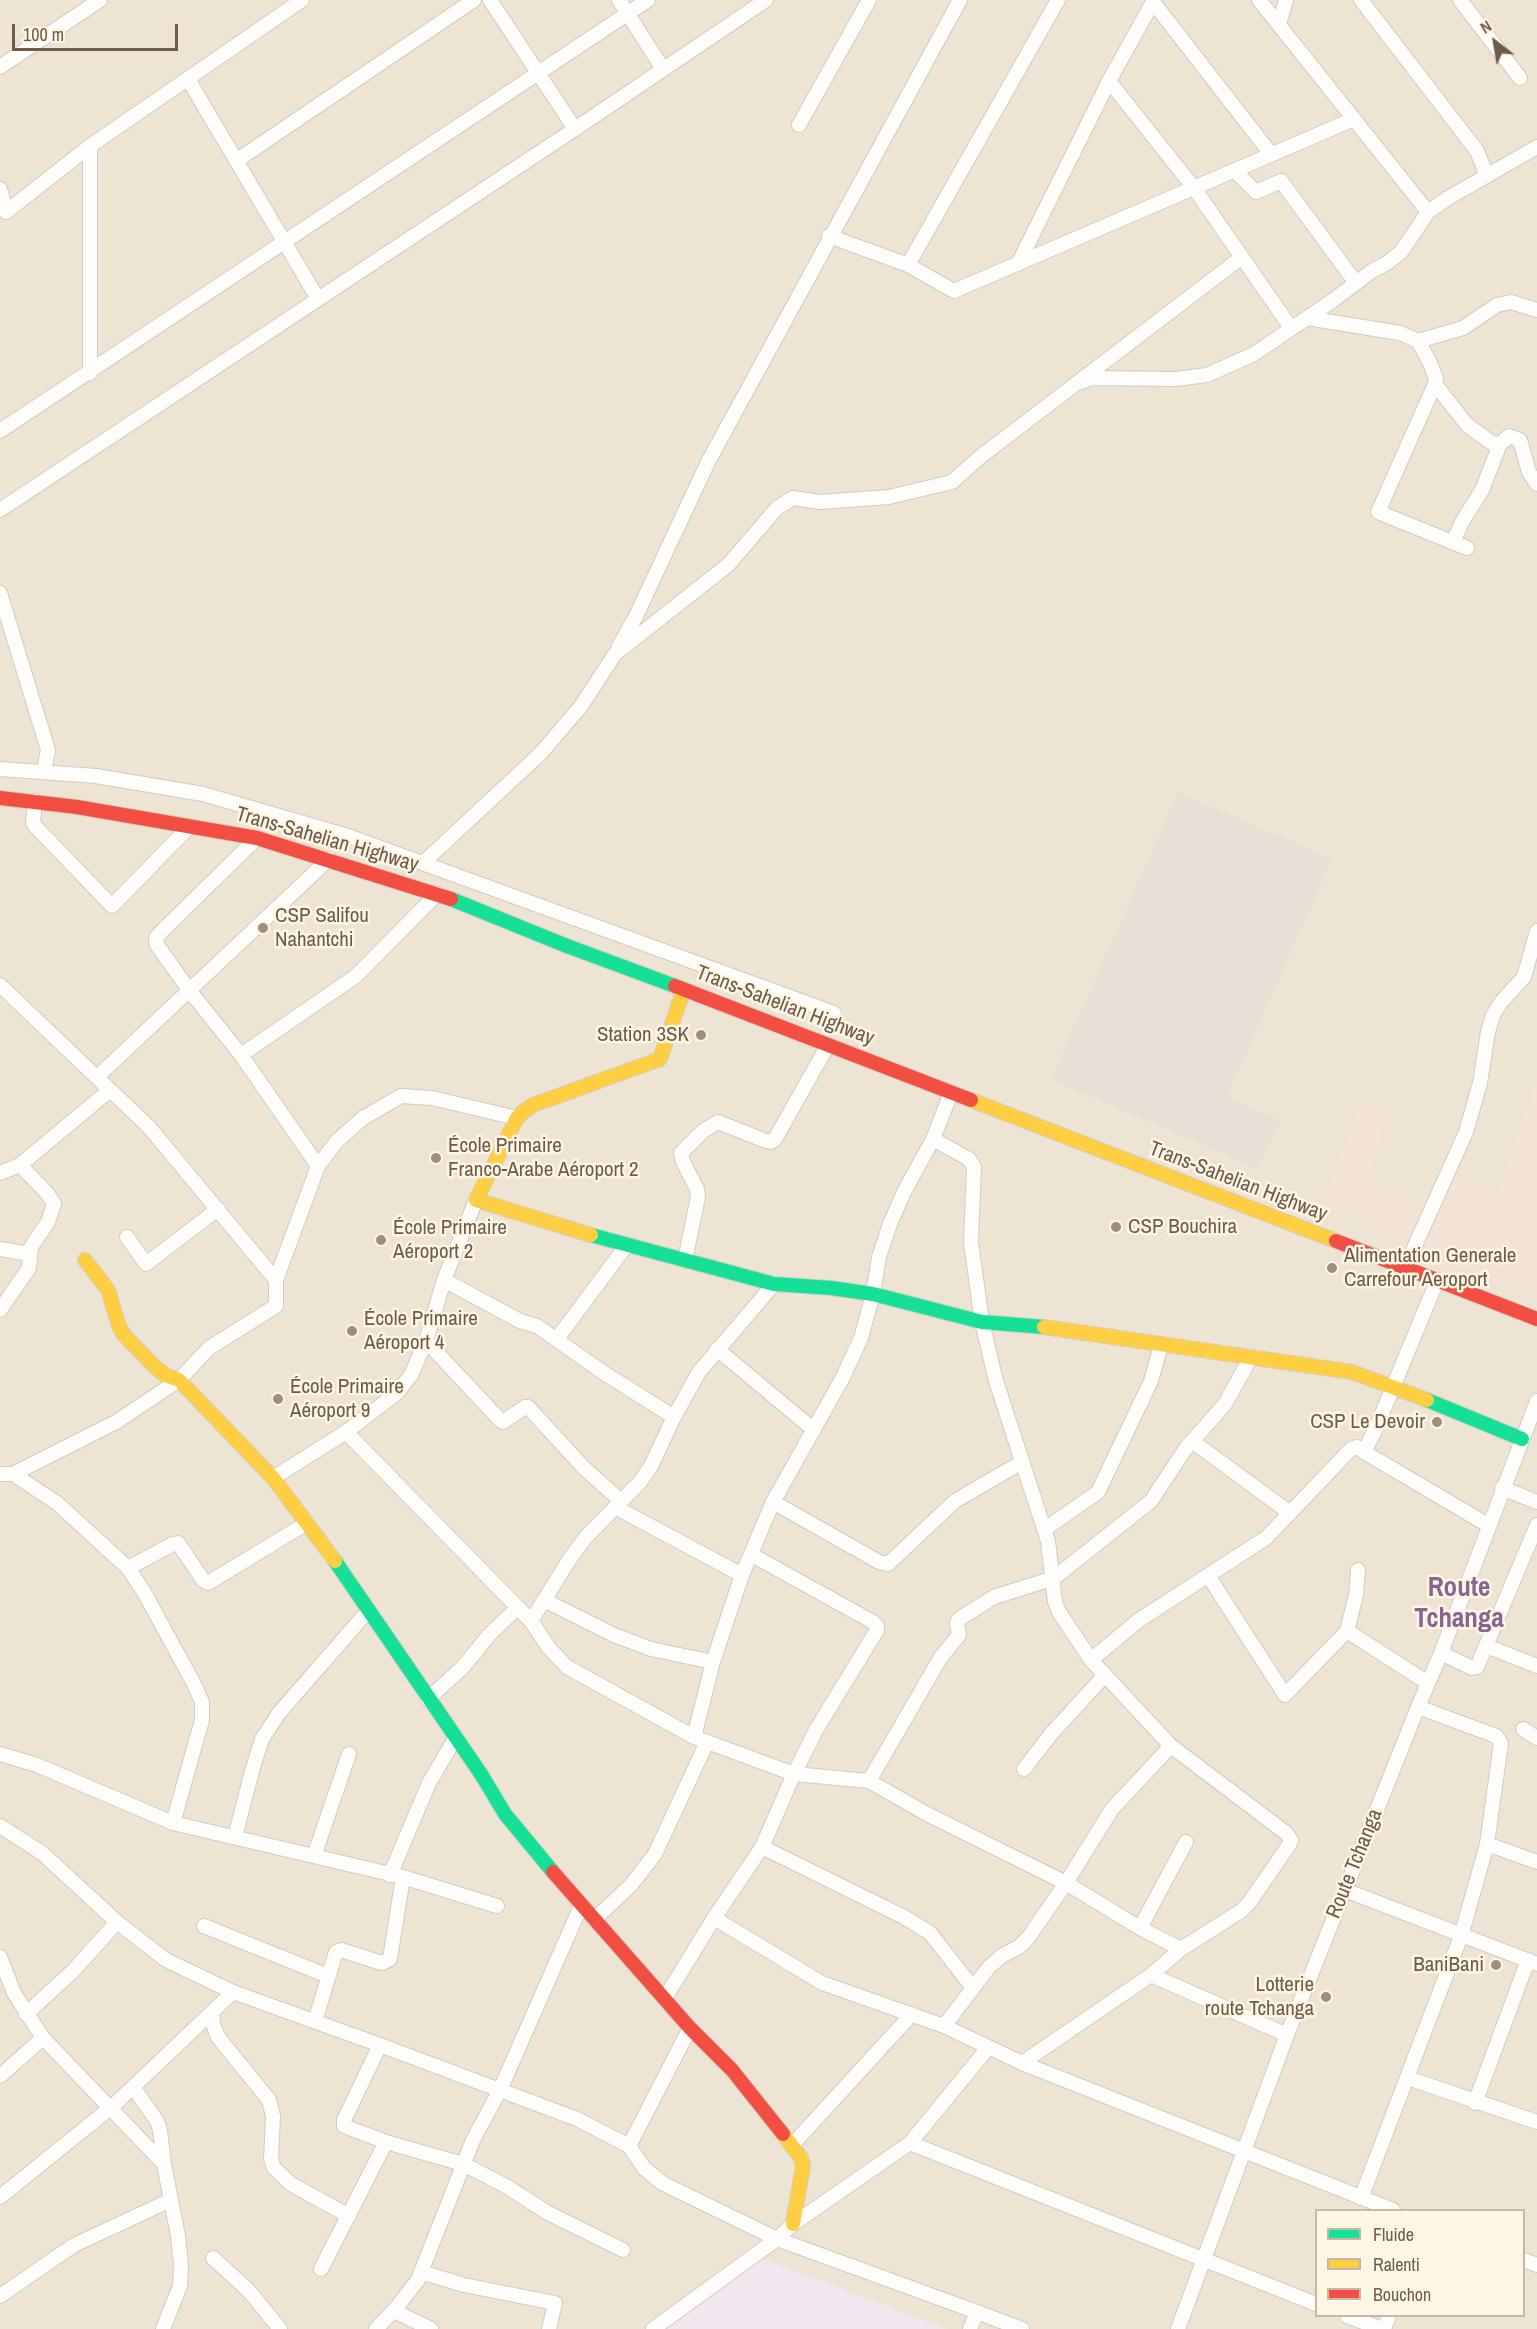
<!DOCTYPE html>
<html>
<head>
<meta charset="utf-8">
<style>
	body { margin:0 }
	#map { position:relative; width:1537px; height:2329px; overflow:hidden; background:#f5f0e6; font-family:"Archivo Narrow",sans-serif }
	canvas { display:block }
	.legend { position:absolute; left:1315px; top:2209px; width:210px; height:108px; box-sizing:border-box; background:#fef6e5; border:2px solid #c5b8a7; margin:0; padding:8px 10px; list-style:none; font-size:18px; color:#705a49 }
	.legend li { display:flex; align-items:center; gap:12px; height:30px }
	.legend b { width:30px; border:2px solid #c5b8a7 }
	.north { position:absolute; left:1465px; top:12px; width:60px; height:60px; -webkit-text-stroke:4px #fef6e5; paint-order:stroke; rotate:329deg; font-size:16px; font-weight:700; line-height:24px; text-align:center; color:#705a49 }
	.north::after { content:''; display:block; margin:auto; width:21px; height:27px; background:#705a49; clip-path:polygon(50% 0,100% 100%,50% 72%,0 100%) }
	.scale { position:absolute; left:12px; top:24px; width:166px; height:27px; box-sizing:border-box; border:3px solid #705a49; border-top:0; padding-left:8px; font-size:18px; line-height:21px; white-space:nowrap; color:#705a49; -webkit-text-stroke:4px #fef6e5; paint-order:stroke }
</style>
</head>
<body>
<div id="map">
<canvas width="1537" height="2329"></canvas>
<ul class="legend">
<li><b style="height:8px;background:#16e098"></b>Fluide</li>
<li><b style="height:8px;background:#ffcf43"></b>Ralenti</li>
<li><b style="height:8px;background:#f24e42"></b>Bouchon</li>
</ul>
<div class="north">N</div>
<div class="scale">100 m</div>
</div>
<script>
const g = document.querySelector('canvas').getContext('2d');
g.lineJoin = 'round';
function fill(path, color) {
  g.fillStyle = color;
  g.fill(path, 'evenodd');
}
function poly(rows) {
  const path = new Path2D();
  for (const r of rows) {
    path.moveTo(r[0], r[1]);
    for (let i = 2; i < r.length; i += 2) path.lineTo(r[i], r[i + 1]);
  }
  return path;
}
function strokePath(path, color, width, dash) {
  g.strokeStyle = color;
  g.lineWidth = width;
  g.lineCap = dash ? 'butt' : 'round';
  g.setLineDash(dash || []);
  g.stroke(path);
}
function drawText(font, color, halo, rows, align = 'center') {
  g.font = font + ' "Archivo Narrow",sans-serif';
  g.lineWidth = 5;
  g.setLineDash([]);
  g.textBaseline = 'middle';
  g.strokeStyle = halo;
  g.fillStyle = color;
  for (const [text, x, y, turn = 0] of rows) {
    g.save();
    g.translate(x, y);
    g.rotate((+turn || 0) * Math.PI / 180);
    g.textAlign = isNaN(turn) ? turn : align;
    if (halo) g.strokeText(text, 0, 0);
    g.fillText(text, 0, 0);
    g.restore();
  }
}
fill(poly([
	[0,0,1537,0,1537,2329,0,2329],
	[1316,2210,1524,2210,1524,2316,1316,2316]
]), '#eee4d3');
fill(poly([
	[1537,1081,1537,1296,1375,1235,1378,1223,1324,1201,1361,1103,1387,1114,1366,1180,1428,1206,1453,1174,1498,1192]
]), '#f3e3d6');
fill(poly([
	[1178,792,1332,859,1227,1097,1280,1120,1258,1169,1051,1079]
]), '#e6e0d7');
fill(poly([
	[761,2258,947,2329,661,2329]
]), '#f2e6ef');
const street = poly([
	[490,0,575,129],
	[619,0,663,69],
	[1259,0,1428,212],
	[1361,0,1477,151,1487,176],
	[1460,0,1520,78],
	[1153,2,1271,154],
	[1279,24,1286,0],
	[0,67,100,0],
	[188,79,318,299],
	[1109,81,1194,188,1291,328],
	[799,125,869,0],
	[236,161,474,0],
	[1234,170,1256,192,1281,181,1356,283],
	[0,189,6,212,90,146,302,0],
	[829,236,908,265,954,291,1354,119],
	[1018,264,1109,81,1154,0],
	[908,265,1058,0],
	[1307,318,1400,333,1418,341,1430,363,1436,379,1435,384,1378,512,1467,548],
	[1418,341,1463,328,1497,305,1511,302,1537,310],
	[90,373,90,146],
	[1082,382,1090,378,1176,379,1207,375,1254,354,1332,301,1372,271,1387,263,1401,252,1428,212,1448,198,1537,147],
	[1435,384,1467,425,1492,443,1500,444,1482,490,1462,522,1453,542],
	[0,431,648,0],
	[1500,444,1509,436,1520,440,1529,472,1537,484],
	[0,510,575,129,766,0],
	[0,593,48,750,44,771],
	[618,648,636,616,708,462,960,0],
	[0,769,96,776,203,794,348,836,834,1013],
	[35,801,33,822,35,826,112,906,190,826],
	[257,838,161,932,156,938,157,945,189,990,241,1055,318,1166],
	[424,862,541,753,581,706,615,654,728,565,777,508,793,498,820,502,889,497,952,482,980,457,1242,257],
	[0,985,149,1127,276,1280],
	[241,1055,356,976,437,894],
	[97,1077,329,859],
	[933,1139,969,1159,974,1167,971,1242,982,1322,996,1381,1048,1541,1055,1602,1059,1612,1091,1660,1171,1746,1112,1809,1066,1883,1028,1938,1019,1947,1003,1955,989,1967,944,2026],
	[0,1173,20,1165,110,1090],
	[127,1237,146,1264,218,1209],
	[0,1249,30,1254],
	[685,1260,698,1197,697,1189,683,1162,681,1153,703,1131,718,1122,766,1141,771,1142,775,1139,828,1045],
	[1405,1268,1466,1132,1480,1083,1488,1032,1493,1015,1502,1001,1524,977,1537,931],
	[444,1280,520,1321,537,1326,604,1373,674,1417],
	[0,1310,29,1268,31,1247,48,1222,54,1204,47,1193,20,1165],
	[556,1340,626,1246],
	[426,1341,501,1421,503,1422,525,1407,528,1407,584,1468,621,1501],
	[717,1349,814,1430],
	[346,1432,531,1621,549,1648,567,1667,694,1737,794,1774,869,1781,927,1814,1066,1883,1140,1928,1181,1949],
	[1192,1441,1290,1513],
	[1364,1452,1488,1525],
	[0,1474,13,1474,57,1503,128,1568,144,1592,194,1684,202,1702,202,1720,173,1823],
	[13,1474,116,1422,179,1380,209,1348,276,1306,276,1280,318,1166,337,1141,363,1118,401,1096,432,1098,517,1118],
	[273,1478,346,1432,397,1393,411,1375,426,1341,444,1280,476,1200],
	[1502,1488,1537,1502],
	[773,1502,879,1562,888,1564,955,1501,1022,1462],
	[615,1507,742,1575],
	[1045,1529,1098,1492,1151,1381,1161,1345],
	[128,1568,173,1544,178,1543,203,1580,208,1583,307,1523],
	[1209,1577,1285,1695,1347,1631,1356,1595,1358,1570],
	[544,1600,614,1635,651,1649,713,1662],
	[531,1621,571,1557,586,1537,640,1482,651,1466,674,1417,699,1372,774,1284],
	[1347,1631,1428,1683],
	[1486,1646,1537,1666],
	[1441,1653,1472,1668,1477,1667,1537,1525],
	[1091,1660,1139,1620,1266,1538,1351,1449,1357,1447,1364,1452,1376,1428,1437,1281],
	[428,1699,463,1667,489,1635,517,1608],
	[1523,1729,1537,1738],
	[694,1737,713,1662,742,1575,773,1502,843,1377,861,1338,873,1294,879,1257,890,1224,904,1192,933,1139,951,1093],
	[0,1754,37,1765,173,1823,403,1877,497,1906],
	[1024,1769,1051,1734,1105,1675],
	[869,1781,941,1657,959,1635,957,1623,959,1619,994,1597,1054,1578,1151,1501,1186,1448,1225,1404,1251,1357],
	[0,1826,42,1853,117,1922,166,1960,233,1992,380,2045,577,2119,629,2146,644,2168,662,2183,777,2239,653,2329],
	[235,1837,252,1771,262,1739,279,1713,368,1611],
	[1487,1844,1537,1862],
	[762,1847,904,1917,930,1933,973,1988],
	[314,1856,349,1754],
	[390,1875,429,1783,456,1737],
	[1345,1890,1537,1964],
	[714,1918,822,1983,944,2026,1022,2063,1393,2210],
	[594,1920,631,1885,655,1854,707,1742],
	[204,1926,328,1976],
	[1140,1928,1186,1842],
	[0,1957,14,1993,43,2038,164,2164],
	[1151,1975,1287,2035],
	[665,1998,714,1918,762,1847,794,1774,816,1730,877,1630,877,1626,873,1622,752,1555],
	[212,2012,213,2024,218,2037,269,2100,273,2116,271,2159,274,2168,291,2184,349,2216],
	[26,2014,73,1971,117,1922],
	[315,2021,336,1952,341,1950,382,1963,390,1959,403,1877],
	[380,2045,344,2120,344,2126,386,2142,463,2164,506,2186,548,2213,623,2250],
	[1022,2063,1151,1975,1181,1949,1241,1911,1249,1903,1289,1845,1291,1840,1286,1833,1171,1746],
	[0,2076,43,2038],
	[1408,2078,1537,2122],
	[133,2087,157,2121,160,2130,164,2164,178,2236,181,2265,180,2286,163,2329],
	[1475,2103,1528,1960],
	[910,2143,1316,2304],
	[792,2145,912,2014],
	[629,2146,690,2028],
	[0,2197,114,2105,233,1992],
	[1361,2198,1461,1936,1487,1844,1501,1743,1496,1736,1418,1707],
	[213,2258,249,2291,280,2329],
	[1524,2260,1537,2265],
	[321,2269,386,2142],
	[421,2272,464,2285,555,2303,549,2329],
	[0,2296,74,2245,171,2200],
	[394,2311,431,2329],
	[977,2312,777,2239,793,2224,910,2143,988,2048],
	[1347,2316,1382,2329],
	[376,2329,396,2308,418,2280,473,2140,500,2090,581,1906],
	[970,2329,977,2312,1022,2329],
	[1178,2329,1287,2035,1418,1707,1441,1653,1537,1401],
	[1384,2329,1389,2316]
]);
const fast = poly([
	[451,899,567,946,675,986],
	[591,1235,774,1284,831,1288,873,1294,982,1322,1044,1327],
	[1427,1400,1522,1439],
	[335,1561,481,1774,505,1814,553,1872]
]);
const slow = poly([
	[971,1100,1336,1241],
	[591,1235,476,1200,517,1118,524,1111,533,1105,660,1059,684,989],
	[85,1260,108,1290,119,1326,124,1335,154,1366,165,1375,179,1380,273,1478,335,1561],
	[1044,1327,1352,1372,1427,1400],
	[783,2134,801,2158,803,2166,793,2224]
]);
const jam = poly([
	[0,798,77,807,257,838,451,899],
	[675,986,971,1100],
	[1336,1241,1537,1319],
	[553,1872,690,2028,732,2070,783,2134]
]);
strokePath(street, '#d3cbc2', 16);
strokePath(fast, '#d5cdc3', 16);
strokePath(slow, '#d5cdc3', 16);
strokePath(jam, '#d5cdc3', 16);
strokePath(street, '#fefdfb', 14);
strokePath(fast, '#16e098', 14);
strokePath(slow, '#ffcf43', 14);
strokePath(jam, '#f24e42', 14);
for (const [x, y, r, color] of [
	[263,928,6,"#9f8e80"],
	[701,1035,6,"#9f8e80"],
	[436,1158,6,"#9f8e80"],
	[1116,1227,6,"#9f8e80"],
	[381,1240,6,"#9f8e80"],
	[1332,1268,6,"#9f8e80"],
	[352,1331,6,"#9f8e80"],
	[278,1399,6,"#9f8e80"],
	[1437,1422,6,"#9f8e80"],
	[1496,1965,6,"#9f8e80"],
	[1326,1997,6,"#9f8e80"]
]) {
  const dot = new Path2D();
  dot.arc(x, y, r, 0, 2 * Math.PI);
  g.fillStyle = color;
  g.fill(dot);
  strokePath(dot, '#fef6e5', 2);
}
drawText('21px', '#705a49', '#fef6e5', [
	["Trans-Sahelian Highway",327,840,16],
	["Trans-Sahelian Highway",785,1006,21],
	["Trans-Sahelian Highway",1238,1182,21],
	["Route Tchanga",1355,1864,-68]
]);
drawText('21px', '#705a49', '#fef6e5', [
	["CSP Salifou",275,916],
	["Nahantchi",275,940],
	["Station 3SK",689,1035,"right"],
	["École Primaire",448,1146],
	["Franco-Arabe Aéroport 2",448,1170],
	["CSP Bouchira",1128,1227],
	["École Primaire",393,1228],
	["Aéroport 2",393,1252],
	["Alimentation Generale",1344,1256],
	["Carrefour Aeroport",1344,1280],
	["École Primaire",364,1319],
	["Aéroport 4",364,1343],
	["École Primaire",290,1387],
	["Aéroport 9",290,1411],
	["CSP Le Devoir",1425,1422,"right"],
	["BaniBani",1484,1965,"right"],
	["Lotterie",1314,1985,"right"],
	["route Tchanga",1314,2009,"right"]
], 'left');
drawText('bold 27px', '#876493', '#fef6e5', [
	["Route",1459,1589],
	["Tchanga",1459,1620]
]);
</script>
</body>
</html>
